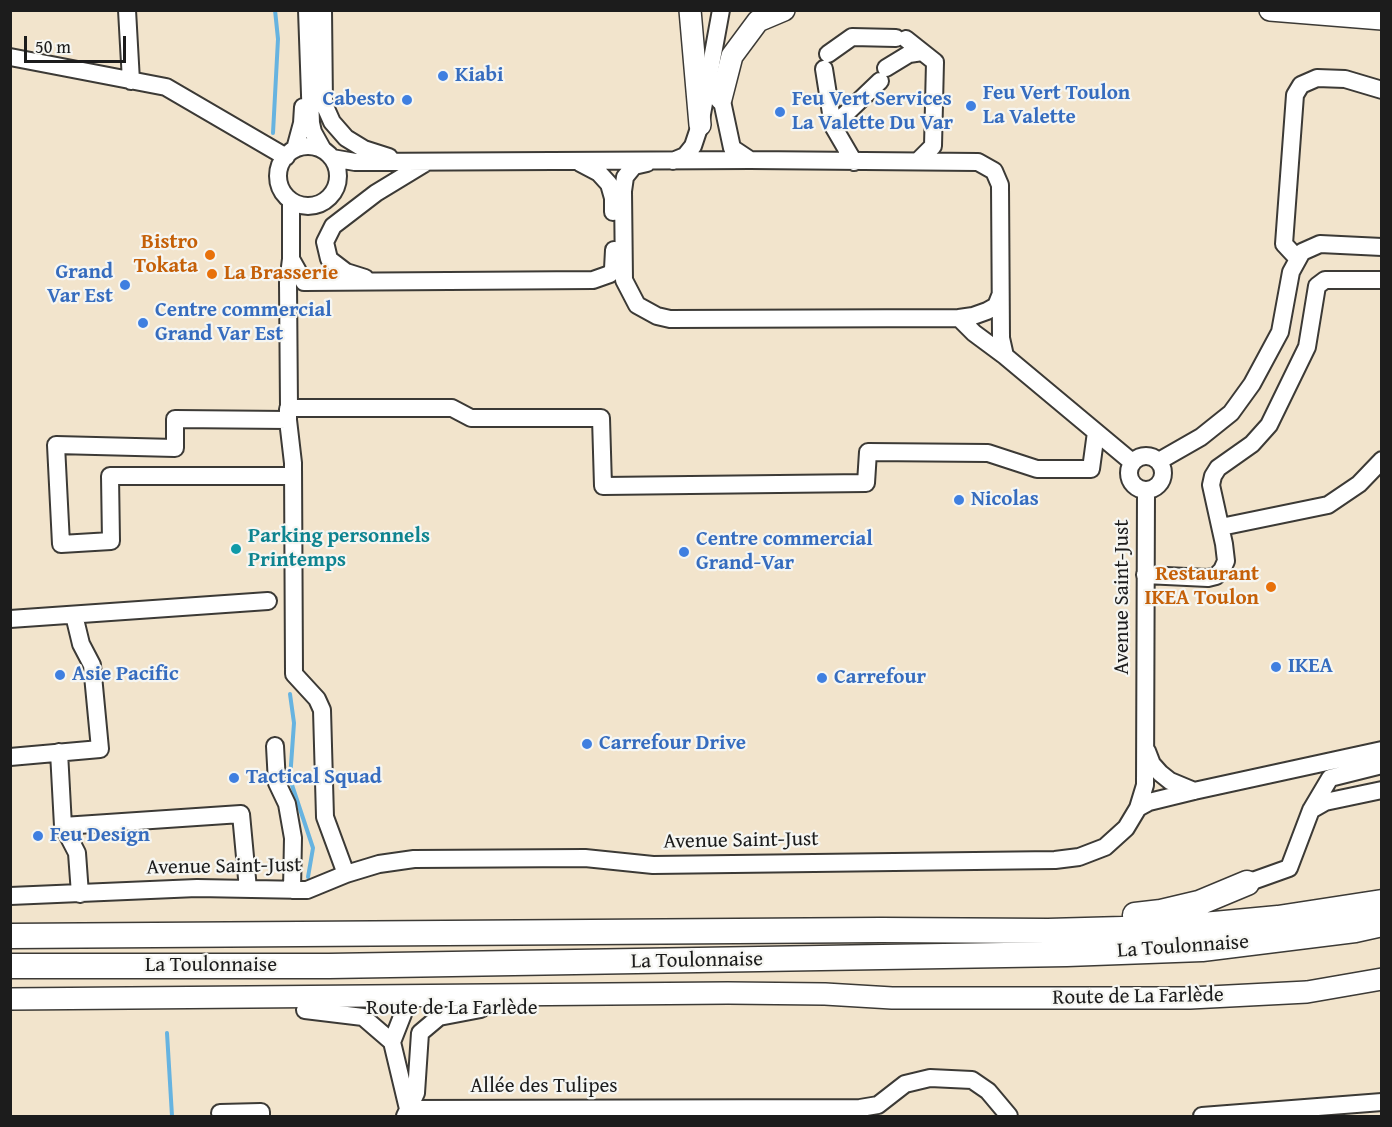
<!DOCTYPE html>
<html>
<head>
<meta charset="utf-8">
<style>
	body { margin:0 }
	#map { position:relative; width:1392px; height:1127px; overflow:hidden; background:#f2e4cc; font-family:"Gentium Book Plus",serif }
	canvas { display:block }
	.frame { position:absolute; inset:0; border:12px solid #1c1c1c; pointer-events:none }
	.scale { position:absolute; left:24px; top:36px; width:102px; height:27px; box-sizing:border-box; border:3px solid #1c1c1c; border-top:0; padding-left:8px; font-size:18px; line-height:21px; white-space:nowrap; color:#1c1c1c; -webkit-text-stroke:4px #f6f6f2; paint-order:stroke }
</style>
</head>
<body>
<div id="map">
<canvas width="1392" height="1127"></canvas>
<div class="frame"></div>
<div class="scale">50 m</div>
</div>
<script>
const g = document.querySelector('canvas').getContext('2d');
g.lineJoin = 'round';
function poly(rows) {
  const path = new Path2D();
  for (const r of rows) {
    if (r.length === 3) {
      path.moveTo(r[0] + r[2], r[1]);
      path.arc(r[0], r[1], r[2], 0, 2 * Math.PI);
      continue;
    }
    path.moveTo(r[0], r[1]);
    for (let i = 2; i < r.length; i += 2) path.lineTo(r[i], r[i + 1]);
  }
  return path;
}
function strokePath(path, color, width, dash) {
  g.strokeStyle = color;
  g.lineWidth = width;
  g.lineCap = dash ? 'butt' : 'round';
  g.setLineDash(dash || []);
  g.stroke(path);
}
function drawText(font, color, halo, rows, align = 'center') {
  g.font = font + ' "Gentium Book Plus",serif';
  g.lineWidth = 4.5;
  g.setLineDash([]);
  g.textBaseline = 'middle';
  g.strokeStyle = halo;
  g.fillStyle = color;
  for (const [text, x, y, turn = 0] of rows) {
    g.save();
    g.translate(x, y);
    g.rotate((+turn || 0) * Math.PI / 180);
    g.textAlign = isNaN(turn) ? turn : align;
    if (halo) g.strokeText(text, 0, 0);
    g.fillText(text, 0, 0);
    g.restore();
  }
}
strokePath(poly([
	[273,133,278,39,275,10],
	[290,694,294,723,290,779,313,848,308,877],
	[167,1033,172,1116]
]), '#66b3e0', 4);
const minor = poly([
	[127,10,131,81],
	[307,10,311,123,313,132,323,150],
	[323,10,324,104,332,122,346,138,364,149,389,157],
	[906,39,935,62,933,146,918,161],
	[828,54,852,37,896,38],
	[10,57,166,87,286,157],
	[886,68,909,54,922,52],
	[824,69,833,126,854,162],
	[719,87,732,148,750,160],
	[833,126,880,81],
	[308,176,30],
	[295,149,302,123,303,107],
	[332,158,355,162,750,160,978,162,994,171,1000,185,1001,338,1005,356],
	[673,161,685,156,693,146,700,125,721,10],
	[580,163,599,173,609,184,613,198,613,212],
	[647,163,634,166,625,177,623,191,624,280,637,305,657,316,670,319,959,318,974,333,1005,356,1132,462],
	[291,201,291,259,288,283,289,408,452,408,471,418,601,418,603,486,866,483,868,452,988,453,1037,469,1091,469,1096,432],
	[291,259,304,282,593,280,610,274,613,269,614,250],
	[1298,259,1284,244,1295,95,1301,85,1317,78,1345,79,1382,90],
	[365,278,346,272,329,259,325,242,333,226,376,193,427,162],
	[959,318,973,316,987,311,996,306,1000,296],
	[288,409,288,420,293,463,294,674,317,699,322,710,325,817,346,874],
	[288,420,175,419,175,448,56,445,61,544,111,541,110,476,293,476],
	[1146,473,17],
	[1159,461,1201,437,1231,413,1252,384,1280,332,1291,272,1302,252,1320,244,1382,247],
	[1221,527,1328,505,1359,484,1382,460],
	[1145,575,1208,578,1216,576,1222,570,1226,561,1224,544,1211,485,1213,476,1218,468,1252,444,1269,425,1307,347,1317,286,1325,280,1382,280],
	[10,619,268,601],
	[275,746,277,783,287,804,293,838,292,890],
	[1147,751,1152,764,1160,773,1170,781,1194,791],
	[59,752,63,826,77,853,80,894],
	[10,757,100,749,92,665,81,644,74,615],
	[1138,808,1149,802,1194,791,1382,750],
	[1311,810,1325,802,1382,790],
	[63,826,241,814,248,889],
	[1247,883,1289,868,1311,810,1330,778,1382,765],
	[10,896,197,888,307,890,346,874,379,864,414,859,585,858,653,865,1055,860,1079,857,1105,847,1126,828,1138,808,1145,785,1146,490],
	[305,1010,363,1017,392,1042],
	[408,1109,860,1108,878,1105,905,1084,930,1078,972,1080,988,1091,1009,1116],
	[408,1109,392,1042,410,996],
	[220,1113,261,1112,261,1116],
	[405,1116,416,1093,420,1033,439,1017,481,1009],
	[1202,1116,1382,1102]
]);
const major = poly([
	[690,10,700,125],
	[1270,10,1382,19],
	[721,99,732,56,758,21,784,10],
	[10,999,728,993,825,994,892,998,1190,998,1307,992,1382,979]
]);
const highway = poly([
	[1135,915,1161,912,1199,903,1247,883],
	[10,936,881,930,1048,931,1160,928,1214,924,1278,918,1382,902],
	[10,966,329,966,1067,954,1202,949,1355,930,1382,924]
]);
strokePath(minor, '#3c3a36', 20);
strokePath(major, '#3c3a36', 24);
strokePath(highway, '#3c3a36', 27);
strokePath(minor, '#fff', 16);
strokePath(major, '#fff', 21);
strokePath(highway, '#fff', 24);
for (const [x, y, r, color] of [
	[443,76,6,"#3f7fe0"],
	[407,100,6,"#3f7fe0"],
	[971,106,6,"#3f7fe0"],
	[780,112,6,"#3f7fe0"],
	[210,255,6,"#e8710a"],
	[212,274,6,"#e8710a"],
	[125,285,6,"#3f7fe0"],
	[143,323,6,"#3f7fe0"],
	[959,500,6,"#3f7fe0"],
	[236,549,6,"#0f9aa8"],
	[684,552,6,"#3f7fe0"],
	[1271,587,6,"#e8710a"],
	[1276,667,6,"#3f7fe0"],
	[60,675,6,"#3f7fe0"],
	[822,678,6,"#3f7fe0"],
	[587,744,6,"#3f7fe0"],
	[234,778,6,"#3f7fe0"],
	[38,836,6,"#3f7fe0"]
]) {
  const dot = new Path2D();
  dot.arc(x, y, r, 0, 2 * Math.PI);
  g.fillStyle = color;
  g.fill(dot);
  strokePath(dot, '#f6f6f2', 2);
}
drawText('bold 21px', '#366cbe', '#f6f6f2', [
	["Kiabi",455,76],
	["Feu Vert Toulon",983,94],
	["La Valette",983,118],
	["Cabesto",395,100,"right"],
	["Feu Vert Services",792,100],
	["La Valette Du Var",792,124],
	["Grand",113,273,"right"],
	["Var Est",113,297,"right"],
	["Centre commercial",155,311],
	["Grand Var Est",155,335],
	["Nicolas",971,500],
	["Centre commercial",696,540],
	["Grand-Var",696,564],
	["IKEA",1288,667],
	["Asie Pacific",72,675],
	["Carrefour",834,678],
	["Carrefour Drive",599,744],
	["Tactical Squad",246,778],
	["Feu Design",50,836]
], 'left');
drawText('bold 21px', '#c56008', '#f6f6f2', [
	["Bistro",198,243],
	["Tokata",198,267],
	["La Brasserie",224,274,"left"],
	["Restaurant",1259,575],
	["IKEA Toulon",1259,599]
], 'right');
drawText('bold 21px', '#0d838f', '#f6f6f2', [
	["Parking personnels",248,537],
	["Printemps",248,561]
], 'left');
drawText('21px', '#1c1c1c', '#f6f6f2', [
	["Avenue Saint-Just",1123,597,-90],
	["Avenue Saint-Just",741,841,-1],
	["Avenue Saint-Just",224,867,-1],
	["La Toulonnaise",1183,947,-4],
	["La Toulonnaise",697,961,-1],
	["La Toulonnaise",211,966],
	["Route de La Farlède",1138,997,-1],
	["Route de La Farlède",452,1009],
	["Allée des Tulipes",544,1087]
]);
</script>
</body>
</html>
